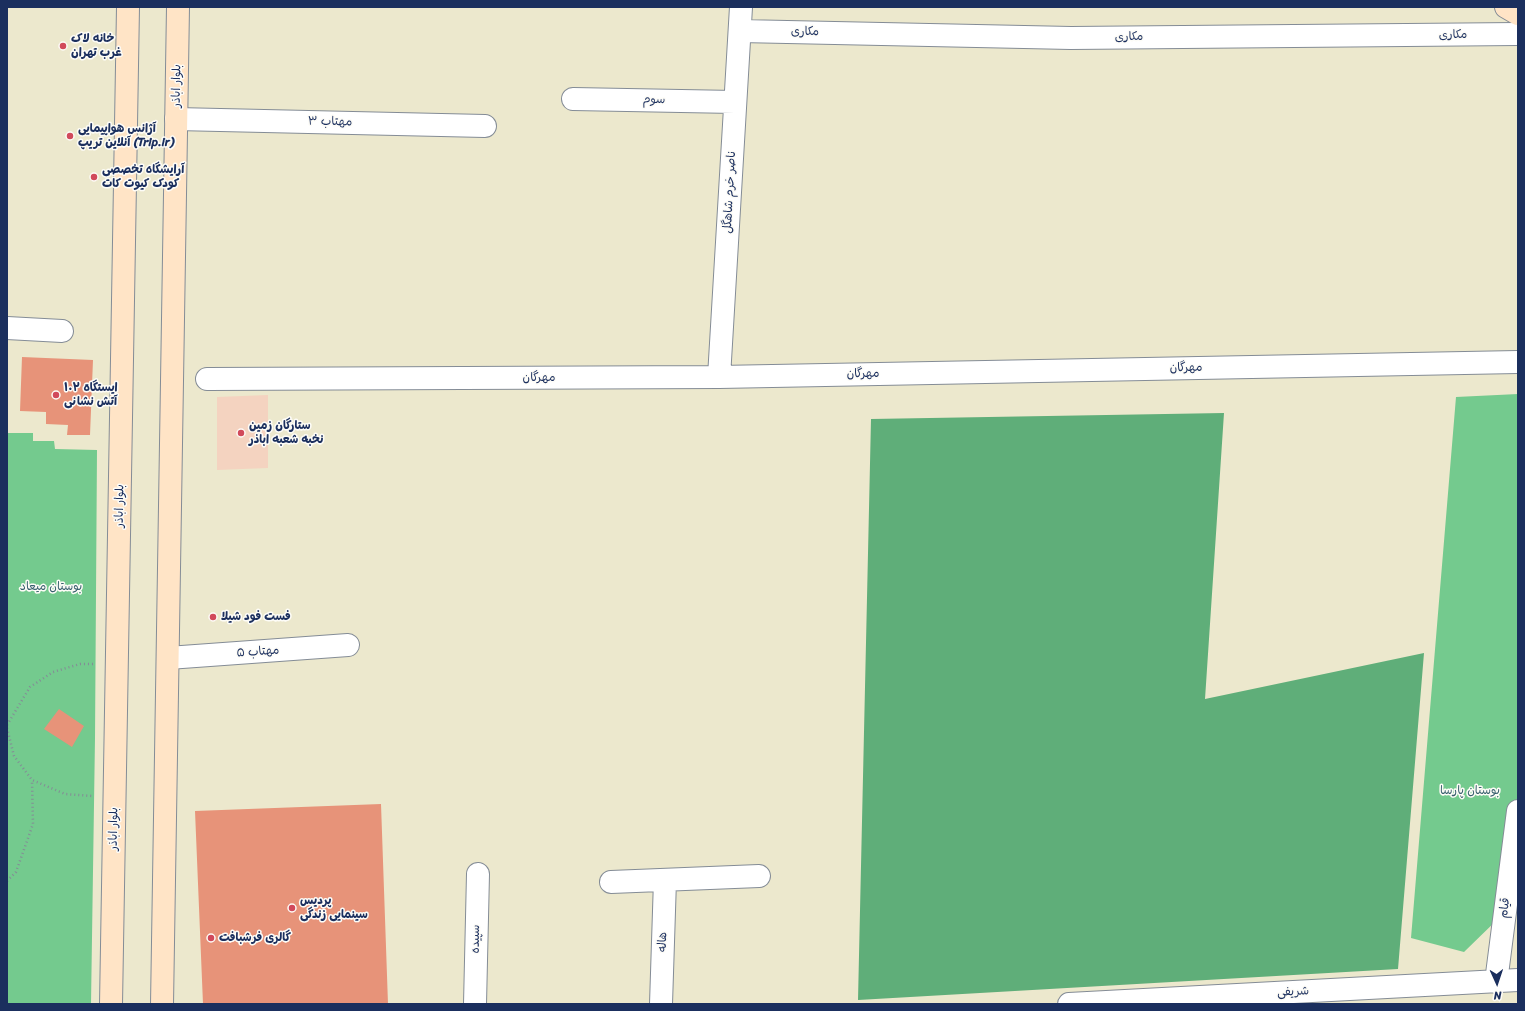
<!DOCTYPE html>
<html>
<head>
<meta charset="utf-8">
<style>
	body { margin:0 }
	#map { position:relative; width:1525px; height:1011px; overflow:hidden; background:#ece8cd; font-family:Sriracha,sans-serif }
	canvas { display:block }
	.frame { position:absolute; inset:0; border:8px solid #1b2f5e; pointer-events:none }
	.north { position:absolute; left:1477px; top:963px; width:40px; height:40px; -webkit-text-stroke:3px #fdfcf7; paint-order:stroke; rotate:177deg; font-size:11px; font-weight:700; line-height:16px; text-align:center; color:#1b2f5e }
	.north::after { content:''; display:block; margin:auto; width:14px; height:18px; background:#1b2f5e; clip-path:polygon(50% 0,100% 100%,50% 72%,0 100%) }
</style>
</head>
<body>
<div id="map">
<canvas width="1525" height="1011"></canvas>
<div class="frame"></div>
<div class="north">N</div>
</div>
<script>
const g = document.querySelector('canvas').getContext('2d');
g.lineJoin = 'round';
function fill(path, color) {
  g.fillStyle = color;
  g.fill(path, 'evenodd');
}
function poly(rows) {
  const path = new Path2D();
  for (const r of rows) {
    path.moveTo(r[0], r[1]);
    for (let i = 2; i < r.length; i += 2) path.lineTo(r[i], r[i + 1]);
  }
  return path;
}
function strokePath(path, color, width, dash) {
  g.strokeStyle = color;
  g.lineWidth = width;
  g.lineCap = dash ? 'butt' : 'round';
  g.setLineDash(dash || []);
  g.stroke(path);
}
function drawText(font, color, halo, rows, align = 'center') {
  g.font = font + ' Sriracha,"Playpen Sans Arabic",sans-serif';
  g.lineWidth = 3;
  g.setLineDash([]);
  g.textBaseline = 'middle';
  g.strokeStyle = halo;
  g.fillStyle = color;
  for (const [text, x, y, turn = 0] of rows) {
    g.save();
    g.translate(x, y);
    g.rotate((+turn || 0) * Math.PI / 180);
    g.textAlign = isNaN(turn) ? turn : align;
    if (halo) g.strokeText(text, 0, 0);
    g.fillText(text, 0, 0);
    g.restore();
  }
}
fill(poly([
	[268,395,268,468,217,470,217,397]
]), '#f4d3c0');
fill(poly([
	[1518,394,1518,791,1502,915,1464,952,1411,938,1456,397],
	[7,433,33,433,33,441,54,441,55,449,97,450,95,738,91,1004,7,1004]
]), '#74ca8e');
fill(poly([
	[1224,413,1205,699,1424,653,1398,969,858,1000,871,419]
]), '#5fae79');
fill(poly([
	[22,357,93,360,90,435,67,435,68,425,46,424,46,412,20,411],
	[59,709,84,726,72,747,44,729],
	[381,804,388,1004,203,1004,195,811]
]), '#e79379');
const minor = poly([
	[740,31,1071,38,1518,34],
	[573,99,735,102],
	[176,119,485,126],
	[7,328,62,331],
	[719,377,741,7],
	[207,379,719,377,1518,362],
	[168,658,348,645],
	[611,882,759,876],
	[1496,982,1518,811],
	[475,1004,478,874],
	[661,1004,665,880],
	[1069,1004,1518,980]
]);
const secondary = poly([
	[1506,7,1518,14],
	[111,1004,128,7],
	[162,1004,178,7]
]);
strokePath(minor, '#848c96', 24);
strokePath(secondary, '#848c96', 24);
strokePath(poly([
	[7,725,30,687,53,672,80,664,93,664],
	[7,728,14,756,32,780,65,794,92,796],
	[7,881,16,872,33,824,32,780]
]), '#848c96', 2.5, [1, 3]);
strokePath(minor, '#fff', 22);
strokePath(secondary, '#ffe4c6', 22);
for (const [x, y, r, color] of [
	[63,46,4,"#d1495b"],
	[70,136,4,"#d1495b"],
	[94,177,4,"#d1495b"],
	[56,395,4,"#d1495b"],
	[241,433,4,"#d1495b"],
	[213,617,4,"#d1495b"],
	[292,908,4,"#d1495b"],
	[211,938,4,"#d1495b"]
]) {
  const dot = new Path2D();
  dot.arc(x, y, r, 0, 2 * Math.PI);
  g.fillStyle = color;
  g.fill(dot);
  strokePath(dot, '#fdfcf7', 1.5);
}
drawText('12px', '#1b2f5e', '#fdfcf7', [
	["مکاری",805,32,1],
	["مکاری",1453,35],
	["مکاری",1129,37],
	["بلوار اباذر",177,86,-89],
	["سوم",654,100,1],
	["مهتاب ۳",330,122,1],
	["ناصر خرم شاهگل",730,192,-87],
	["مهرگان",1186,368,-1],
	["مهرگان",863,374,-1],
	["مهرگان",539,378],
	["بلوار اباذر",120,506,-89],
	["مهتاب ۵",258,652,-4],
	["بلوار اباذر",114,829,-89],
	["قیام",1505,908,-83],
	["سپیده",476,939,-89],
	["هاله",663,942,-88],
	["شریفی",1293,992,-3]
]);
drawText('bold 12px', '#1b2f5e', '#fdfcf7', [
	["خانه لاک",71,39],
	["غرب تهران",71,53],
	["آژانس هواپیمایی",78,129],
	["آنلاین تریپ (Trip.ir)",78,143],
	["آرایشگاه تخصصی",102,170],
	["کودک کیوت کات",102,184],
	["ایستگاه ۱۰۲",64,388],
	["آتش نشانی",64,402],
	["ستارگان زمین",249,426],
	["نخبه شعبه اباذر",249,440],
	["فست فود شیلا",221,617],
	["پردیس",300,901],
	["سینمایی زندگی",300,915],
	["گالری فرشبافت",219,938]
], 'left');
drawText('12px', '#365e6c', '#fdfcf7', [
	["بوستان میعاد",51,587],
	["بوستان پارسا",1470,791]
]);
</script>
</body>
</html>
